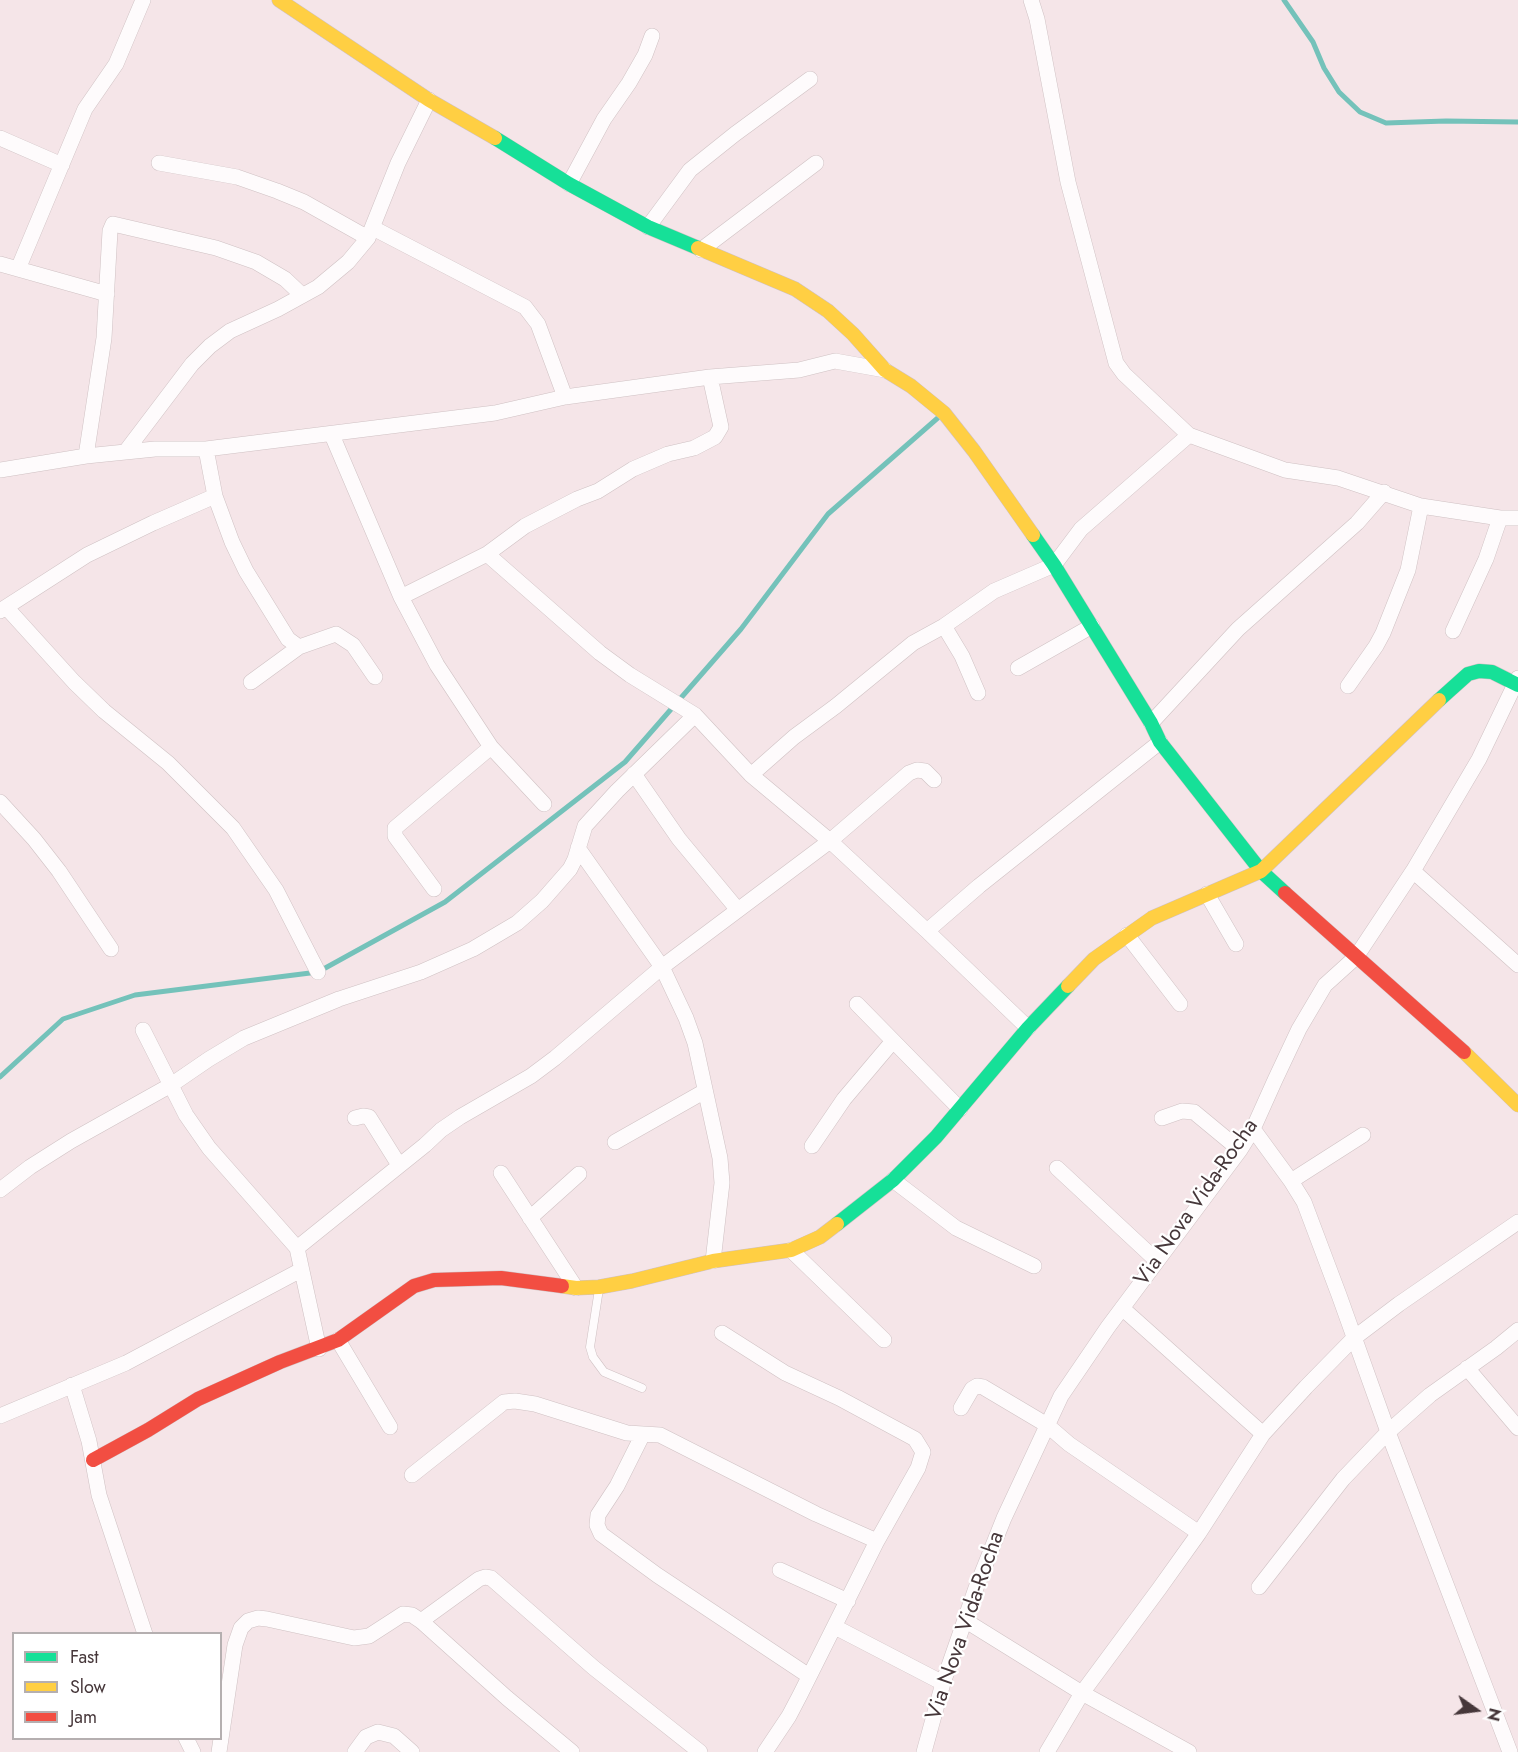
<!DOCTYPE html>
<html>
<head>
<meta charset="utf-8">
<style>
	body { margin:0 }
	#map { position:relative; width:1518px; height:1752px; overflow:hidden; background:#f5e5e8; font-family:Jost,sans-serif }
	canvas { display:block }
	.legend { position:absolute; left:12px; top:1632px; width:210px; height:108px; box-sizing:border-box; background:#fff; border:2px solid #b5afb0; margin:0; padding:8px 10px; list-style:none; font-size:18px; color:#46373a }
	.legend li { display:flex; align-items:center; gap:12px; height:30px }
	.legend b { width:30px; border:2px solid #b5afb0 }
	.north { position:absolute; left:1446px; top:1680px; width:60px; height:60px; -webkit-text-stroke:4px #fff; paint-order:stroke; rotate:104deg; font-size:16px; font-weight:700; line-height:24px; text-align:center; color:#46373a }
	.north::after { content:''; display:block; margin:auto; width:21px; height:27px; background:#46373a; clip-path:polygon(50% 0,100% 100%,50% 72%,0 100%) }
</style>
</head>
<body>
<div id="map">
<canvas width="1518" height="1752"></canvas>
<ul class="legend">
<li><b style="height:8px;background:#16e098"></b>Fast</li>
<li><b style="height:8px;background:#ffcf43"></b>Slow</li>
<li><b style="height:8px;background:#f24e42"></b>Jam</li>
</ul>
<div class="north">N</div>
</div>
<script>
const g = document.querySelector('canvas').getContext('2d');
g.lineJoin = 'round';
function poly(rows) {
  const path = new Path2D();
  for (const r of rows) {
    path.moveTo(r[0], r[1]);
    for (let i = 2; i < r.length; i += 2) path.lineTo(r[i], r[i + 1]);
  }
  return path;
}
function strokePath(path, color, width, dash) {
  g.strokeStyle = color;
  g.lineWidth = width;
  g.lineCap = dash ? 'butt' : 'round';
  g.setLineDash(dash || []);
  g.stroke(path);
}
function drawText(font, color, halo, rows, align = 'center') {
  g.font = font + ' Jost,sans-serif';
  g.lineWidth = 4.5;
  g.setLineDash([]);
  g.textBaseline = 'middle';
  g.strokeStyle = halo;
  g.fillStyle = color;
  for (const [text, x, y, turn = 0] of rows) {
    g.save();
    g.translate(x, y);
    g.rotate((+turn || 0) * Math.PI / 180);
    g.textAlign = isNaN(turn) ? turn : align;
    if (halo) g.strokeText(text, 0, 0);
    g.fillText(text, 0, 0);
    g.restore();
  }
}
strokePath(poly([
	[1284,0,1313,42,1324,68,1339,92,1360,112,1386,123,1446,121,1518,122],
	[0,1077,63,1019,135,995,318,972,445,902,625,762,741,629,828,514,940,416]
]), '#74c2ba', 5);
const lane = poly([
	[599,1289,590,1347,593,1357,604,1372,642,1388]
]);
const street = poly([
	[1031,0,1037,19,1068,182,1116,363,1124,374,1189,435],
	[0,138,62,165],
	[159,163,237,177,277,191,304,202,368,238],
	[569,184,604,119,629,83,645,55,652,36],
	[648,227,690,170,735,134,810,79],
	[373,228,525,307,538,324,565,397],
	[701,250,816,163],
	[0,264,107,294],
	[18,269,85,109,116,64,143,0],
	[332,435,401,597,437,665,491,747,544,804],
	[206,449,215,496,232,542,246,571,288,639,299,647,336,634,353,645,375,677],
	[126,451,192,364,210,346,230,331,278,309,318,287,348,262,368,238,398,163,429,100],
	[86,456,104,338,110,231,113,224,216,248,256,262,285,279,302,295],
	[0,470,86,456,155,449,206,449,495,413,565,397,710,377,799,370,835,361,885,370],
	[487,554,600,653,630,675,695,715,751,775,830,841,927,931,1028,1028],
	[401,597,487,554,525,526,577,499,598,491,633,469,668,454,694,448,715,437,721,427,710,377],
	[6,607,74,682,104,711,168,763,233,828,276,890,318,972],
	[0,611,87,555,153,523,215,496],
	[944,626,962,656,978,693],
	[1453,631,1486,559,1500,518],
	[1018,668,1092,626],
	[251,682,299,647],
	[1348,686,1376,646,1383,633,1408,570,1421,506],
	[1151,723,1238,629,1357,523,1384,492],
	[634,774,679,839,738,910],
	[751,775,794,737,836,706,913,643,944,626,994,591,1054,565,1081,529,1189,435,1285,470,1338,478,1421,506,1500,518,1518,518],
	[0,802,34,839,59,871,111,949],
	[1413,871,1518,965],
	[434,889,395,836,395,828,491,747],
	[1207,894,1236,944],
	[927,931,979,886,1160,742],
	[1127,935,1180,1004],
	[857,1004,960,1109],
	[143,1030,186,1115,209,1148,297,1248,319,1349],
	[355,1118,363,1116,369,1117,399,1165],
	[1162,1118,1182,1111,1194,1112,1240,1150],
	[1253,1129,1291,1181,1304,1202,1339,1295,1388,1432,1510,1752],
	[615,1142,705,1091],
	[812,1146,844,1099,893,1041],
	[1057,1168,1157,1261],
	[501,1173,576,1288],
	[893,1180,956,1228,1034,1266],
	[1291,1181,1363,1135],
	[0,1190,30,1167,71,1141,171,1085,209,1059,244,1038,339,999,421,972,473,949,517,923,542,901,570,869,575,859,585,826,617,791,695,715],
	[530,1218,579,1174],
	[297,1248,425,1145,441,1130,460,1117,531,1076,555,1058,662,967,578,848],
	[791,1250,884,1340],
	[713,1261,722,1183,720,1158,695,1043,686,1018,662,967,830,841,909,773,917,770,925,771,934,780],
	[1122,1308,1263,1434],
	[722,1333,785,1373,839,1398,915,1439,923,1452,918,1468,877,1541,800,1695,789,1716,765,1752],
	[338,1340,390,1427],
	[1467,1368,1518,1428],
	[72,1385,89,1441,99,1495,145,1634],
	[961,1408,972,1389,977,1386,983,1387,1047,1425,1069,1444,1199,1533],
	[0,1416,126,1363,301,1270],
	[643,1434,617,1486,598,1515,597,1525,601,1534,657,1575,809,1676],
	[412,1475,504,1402,515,1401,535,1404,627,1433,660,1435,816,1514,877,1541],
	[780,1570,848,1601],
	[1259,1587,1343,1479,1388,1432,1430,1395,1496,1348,1518,1330],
	[421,1621,479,1579,485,1577,491,1578,594,1668,700,1752],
	[966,1621,1082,1693,1189,1752],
	[835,1627,943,1683],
	[186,1738,193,1752],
	[219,1752,235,1645,241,1628,248,1621,258,1618,267,1619,354,1638,369,1636,403,1614,412,1615,421,1621,507,1698,572,1752],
	[355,1752,366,1737,378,1732,394,1736,412,1752],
	[924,1752,943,1683,976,1588,1004,1518,1061,1396,1108,1327,1240,1150,1253,1129,1275,1080,1299,1029,1325,985,1356,957,1413,871,1479,759,1518,678],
	[1047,1752,1082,1693,1159,1589,1199,1533,1263,1434,1306,1387,1354,1338,1399,1304,1518,1222]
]);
const fast = poly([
	[495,138,569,184,648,227,698,248],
	[1033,535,1054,565,1151,723,1160,742,1261,871,1285,893],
	[1439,700,1468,674,1479,671,1492,672,1518,685],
	[837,1224,893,1180,936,1137,1028,1028,1068,986]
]);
const slow = poly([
	[279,0,429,100,495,138],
	[698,248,795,289,828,311,853,334,885,370,911,386,944,413,974,451,1033,535],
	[1068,986,1094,959,1152,918,1261,871,1439,700],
	[1464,1052,1518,1105],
	[562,1286,576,1288,599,1287,632,1281,713,1261,791,1250,820,1237,837,1224]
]);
const jam = poly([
	[1285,893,1464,1052],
	[93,1460,148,1430,198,1399,280,1362,338,1340,414,1286,434,1280,501,1278,562,1286]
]);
strokePath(lane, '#cfc1c3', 9);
strokePath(street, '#cfc1c3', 16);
strokePath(fast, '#cfc1c3', 15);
strokePath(slow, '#cfc1c3', 15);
strokePath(jam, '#cfc1c3', 15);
strokePath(lane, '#fefbfc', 8);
strokePath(street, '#fefbfc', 15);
strokePath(fast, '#16e098', 14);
strokePath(slow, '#ffcf43', 14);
strokePath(jam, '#f24e42', 14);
drawText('22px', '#46373a', '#fff', [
	["Via Nova Vida-Rocha",1197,1203,-55],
	["Via Nova Vida-Rocha",966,1626,-71]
]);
</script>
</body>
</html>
